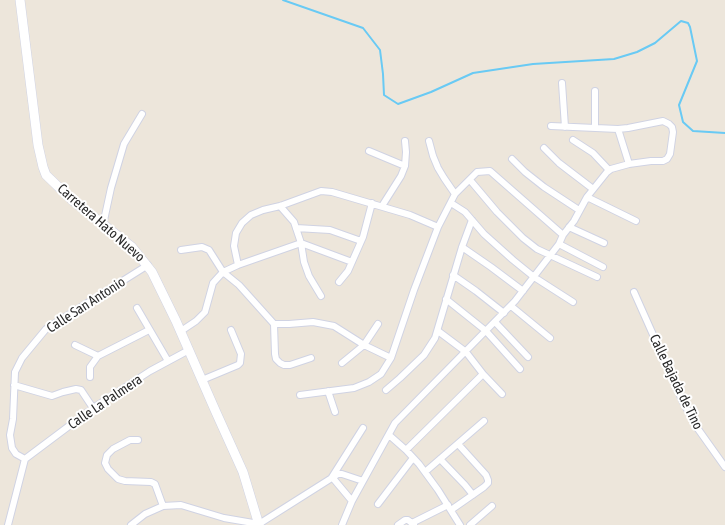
<!DOCTYPE html>
<html>
<head>
<meta charset="utf-8">
<style>
	body { margin:0 }
	canvas { display:block; background:#ede6db }
</style>
</head>
<body>
<canvas width="725" height="525"></canvas>
<script>
const g = document.querySelector('canvas').getContext('2d');
g.lineJoin = 'round';
function poly(rows) {
  const path = new Path2D();
  for (const r of rows) {
    path.moveTo(r[0], r[1]);
    for (let i = 2; i < r.length; i += 2) path.lineTo(r[i], r[i + 1]);
  }
  return path;
}
function strokePath(path, color, width, dash) {
  g.strokeStyle = color;
  g.lineWidth = width;
  g.lineCap = dash ? 'butt' : 'round';
  g.setLineDash(dash || []);
  g.stroke(path);
}
function drawText(font, color, halo, rows, align = 'center') {
  g.font = font + ' "Asap Condensed",sans-serif';
  g.lineWidth = 4;
  g.setLineDash([]);
  g.textBaseline = 'middle';
  g.strokeStyle = halo;
  g.fillStyle = color;
  for (const [text, x, y, turn = 0] of rows) {
    g.save();
    g.translate(x, y);
    g.rotate((+turn || 0) * Math.PI / 180);
    g.textAlign = isNaN(turn) ? turn : align;
    if (halo) g.strokeText(text, 0, 0);
    g.fillText(text, 0, 0);
    g.restore();
  }
}
strokePath(poly([
	[283,0,363,28,380,50,383,74,384,95,398,104,431,92,473,73,533,64,614,59,637,52,655,43,681,21,688,23,690,27,697,61,679,105,683,122,693,131,725,133]
]), '#69caf4', 2);
const minor = poly([
	[562,83,565,127],
	[595,128,595,91],
	[618,129,629,164],
	[573,140,593,153,609,170],
	[429,141,433,156,438,168,444,178,455,194],
	[544,148,559,163,593,189],
	[369,151,405,166],
	[512,159,525,172,544,187,579,210],
	[470,180,497,212,523,238,537,249,597,277],
	[587,197,636,221],
	[451,203,465,212,484,234,513,260,534,277,573,302],
	[382,206,401,176,405,166,406,152,405,141],
	[103,225,111,188,124,144,142,114],
	[569,227,604,243],
	[296,228,330,230,361,241],
	[559,244,603,267],
	[462,247,491,267,523,291],
	[181,250,202,247,209,250,223,272,239,285,274,324,275,354,276,359,280,363,284,365,290,365,311,358],
	[238,265,234,246,236,233,242,223,251,215,263,210,280,206,321,191,332,192,410,215,438,227],
	[453,275,476,291,504,313],
	[339,282,348,271,363,237,372,203],
	[634,292,683,402,698,429,725,467],
	[321,296,309,276,304,262,301,243,352,262],
	[446,299,486,331,520,369],
	[511,306,550,338],
	[137,308,168,361],
	[495,322,528,357],
	[274,324,289,324,313,322,334,326,364,345,391,358],
	[181,331,196,321,205,312,213,283,223,272,238,265,301,243,294,222,280,206],
	[438,331,466,352,483,374,502,394],
	[75,345,98,356],
	[342,363,364,345,378,324],
	[90,377,90,367,98,356,149,330],
	[202,380,238,365,240,363,241,354,231,330],
	[14,385,52,396,63,392,76,389,81,390,93,408],
	[386,390,400,378,424,355,435,338,462,247,472,220],
	[328,391,335,412],
	[300,395,354,388,369,382,381,374,391,358,414,290,438,227,455,194,477,172,490,171,563,235],
	[389,435,406,450,419,464,438,490,460,525],
	[138,440,130,440,113,449,107,455,105,463,108,469,118,479,125,481,151,482,155,484,163,506],
	[406,450,483,374],
	[25,459,16,454,12,448,10,435,13,419,15,372,22,358,46,329,148,265],
	[25,459,93,408,150,371,189,350],
	[440,459,465,485,473,495],
	[425,472,484,421],
	[352,501,332,477,363,428],
	[378,504,413,458],
	[451,510,484,487,488,483,488,480,486,475,458,444],
	[412,523,448,505],
	[8,525,25,459],
	[131,525,145,514,163,506,181,505,224,518,259,524,338,474,342,474,363,481,395,423,515,301,559,244,563,235,574,221,587,197,607,172,611,169,629,164,651,161,663,161,667,159,670,154,673,132,672,127,669,124,663,121,628,128,618,129,551,126],
	[342,525,352,501,363,481],
	[398,525,405,520,408,520,414,525],
	[470,525,492,506]
]);
const secondary = poly([
	[20,0,38,145,43,167,46,175,72,200,132,247,152,272,176,321,215,410,243,472,259,525]
]);
strokePath(minor, '#d0d3e3', 8);
strokePath(secondary, '#d0d3e3', 10);
strokePath(minor, '#fff', 6);
strokePath(secondary, '#fff', 9);
drawText('14px', '#2a2a2a', '#fff', [
	["Carretera Hato Nuevo",101,223,41],
	["Calle San Antonio",86,305,-33],
	["Calle Bajada de Tino",676,382,64],
	["Calle La Palmera",105,402,-34]
]);
</script>
</body>
</html>
